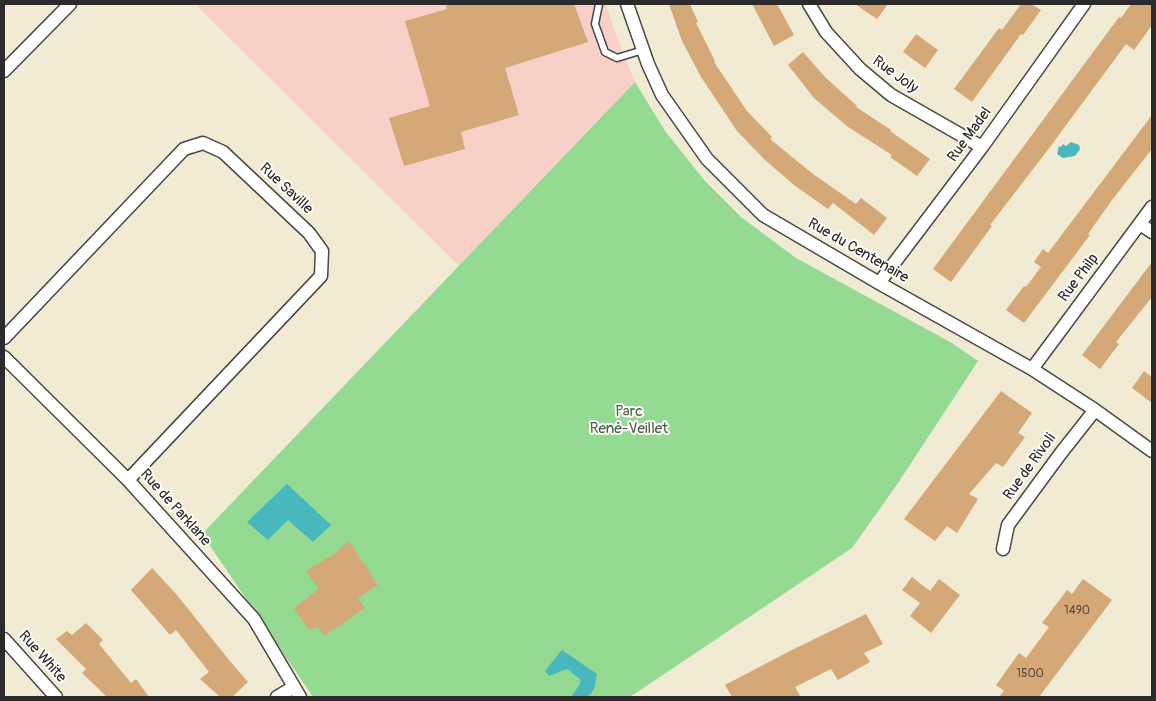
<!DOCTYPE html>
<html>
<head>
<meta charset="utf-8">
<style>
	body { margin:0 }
	#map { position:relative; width:1156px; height:701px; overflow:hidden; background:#f1ebd3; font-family:Pangolin,sans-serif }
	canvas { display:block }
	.frame { position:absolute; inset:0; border:5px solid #2b2b2b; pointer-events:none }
</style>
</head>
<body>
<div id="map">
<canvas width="1156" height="701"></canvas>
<div class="frame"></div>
</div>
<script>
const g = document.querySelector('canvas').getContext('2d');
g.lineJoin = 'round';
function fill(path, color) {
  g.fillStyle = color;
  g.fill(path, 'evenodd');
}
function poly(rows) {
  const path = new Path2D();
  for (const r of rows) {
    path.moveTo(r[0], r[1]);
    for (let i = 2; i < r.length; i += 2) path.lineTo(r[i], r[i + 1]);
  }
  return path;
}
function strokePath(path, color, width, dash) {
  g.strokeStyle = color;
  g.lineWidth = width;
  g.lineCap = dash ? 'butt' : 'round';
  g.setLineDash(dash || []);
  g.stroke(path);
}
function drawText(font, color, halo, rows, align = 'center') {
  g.font = font + ' Pangolin,sans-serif';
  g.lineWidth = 4;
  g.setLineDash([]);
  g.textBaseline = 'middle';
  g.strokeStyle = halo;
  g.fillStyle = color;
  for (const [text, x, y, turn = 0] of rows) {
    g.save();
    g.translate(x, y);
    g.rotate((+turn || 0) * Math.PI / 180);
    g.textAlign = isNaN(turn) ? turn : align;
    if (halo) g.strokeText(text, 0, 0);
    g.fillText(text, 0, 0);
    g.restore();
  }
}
fill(poly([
	[195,4,606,4,616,35,635,82,459,266]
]), '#f7d1c7');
fill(poly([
	[635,82,665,131,705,181,741,217,796,258,952,343,978,361,898,483,852,548,630,697,313,697,202,534]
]), '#94da93');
fill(poly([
	[1071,142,1079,145,1080,149,1075,156,1063,158,1057,154,1059,146,1061,147,1063,144,1066,146],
	[287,484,331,525,313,542,288,520,268,540,247,522],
	[562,650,597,674,595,686,591,694,587,697,571,697,580,684,580,679,567,669,549,676,545,671]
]), '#48b8be');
fill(poly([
	[446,4,574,4,588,42,505,68,519,115,461,132,465,149,404,166,389,118,430,106,405,21,447,9],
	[669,4,690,4,698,22,696,23,715,61,714,62,747,111,772,137,770,139,813,174,856,204,861,198,887,218,874,235,833,203,828,209,794,185,764,159,737,131,701,77,682,41],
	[752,4,777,4,794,35,774,46],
	[855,4,888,4,877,19],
	[1021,4,1031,4,1041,10,1023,35,1021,34,972,102,954,89,999,28,1002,30],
	[1131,4,1152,4,1152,25,1134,50,1126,44,1047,151,990,225,992,226,951,282,933,269,1119,17,1121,18],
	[916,34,938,50,925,68,903,52],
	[803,52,825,77,857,106,856,107,891,130,890,131,930,159,917,176,890,157,892,155,848,127,814,98,788,65],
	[1152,115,1152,149,1112,200,1088,234,1090,235,1024,323,1006,310,1024,286,1026,287,1041,267,1034,262,1043,249,1048,253],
	[1152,262,1152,297,1116,342,1119,344,1100,369,1082,355],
	[1144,371,1152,377,1152,403,1132,388],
	[1001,391,1032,413,1018,433,1025,437,1003,467,996,463,969,494,978,499,957,533,947,526,935,541,904,519],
	[349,541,378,585,358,598,365,608,324,636,318,627,309,630,294,608,319,589,306,571,334,554],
	[152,568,177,595,229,660,248,682,232,697,220,697,200,679,209,672,176,630,170,635,131,590],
	[912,577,930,591,939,579,960,595,931,633,910,616,920,603,902,590],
	[1083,579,1112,600,1039,697,999,697,1004,691,996,685,1019,653,1026,658,1049,627,1042,623,1067,590,1072,594],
	[866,614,883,644,864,653,870,662,838,680,831,669,795,687,801,697,732,697,725,685,790,651],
	[86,623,103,640,99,644,131,683,136,679,149,697,107,697,82,673,86,669,56,639,67,631,72,635]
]), '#d5a877');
const service = poly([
	[599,4,595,24,605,52,617,58,643,50]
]);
const minor = poly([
	[627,4,648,64,662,95,707,159,763,215,879,283,1032,369,1095,410,1152,451],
	[809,4,826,32,860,69,891,95,982,147],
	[4,71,70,4],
	[1140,224,1152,232],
	[879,283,982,147,1084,4],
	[4,338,184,149,203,143,223,152,309,233,322,251,321,276,128,480],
	[4,357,128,480,254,619,300,697],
	[1032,369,1152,207],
	[1003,549,1008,525,1061,453,1095,410],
	[4,639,56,697],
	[277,697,294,687]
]);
strokePath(service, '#494844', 9);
strokePath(minor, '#494844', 15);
strokePath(service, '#fff', 6);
strokePath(minor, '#fff', 12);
drawText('12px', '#564a3e', null, [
	["1490",1077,611],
	["1500",1030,674]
]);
drawText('15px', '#2b2b2b', '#fdfcf7', [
	["Rue Joly",895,75,36],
	["Rue Madel",970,135,-54],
	["Rue Saville",286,189,43],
	["Rue du Centenaire",858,251,30],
	["Rue Philp",1079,278,-53],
	["Rue de Rivoli",1030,467,-54],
	["Rue de Parklane",175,508,48],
	["Rue White",42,657,48]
]);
drawText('15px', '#4a604a', '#fdfcf7', [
	["Parc",629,412],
	["René-Veillet",629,429]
]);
</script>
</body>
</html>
